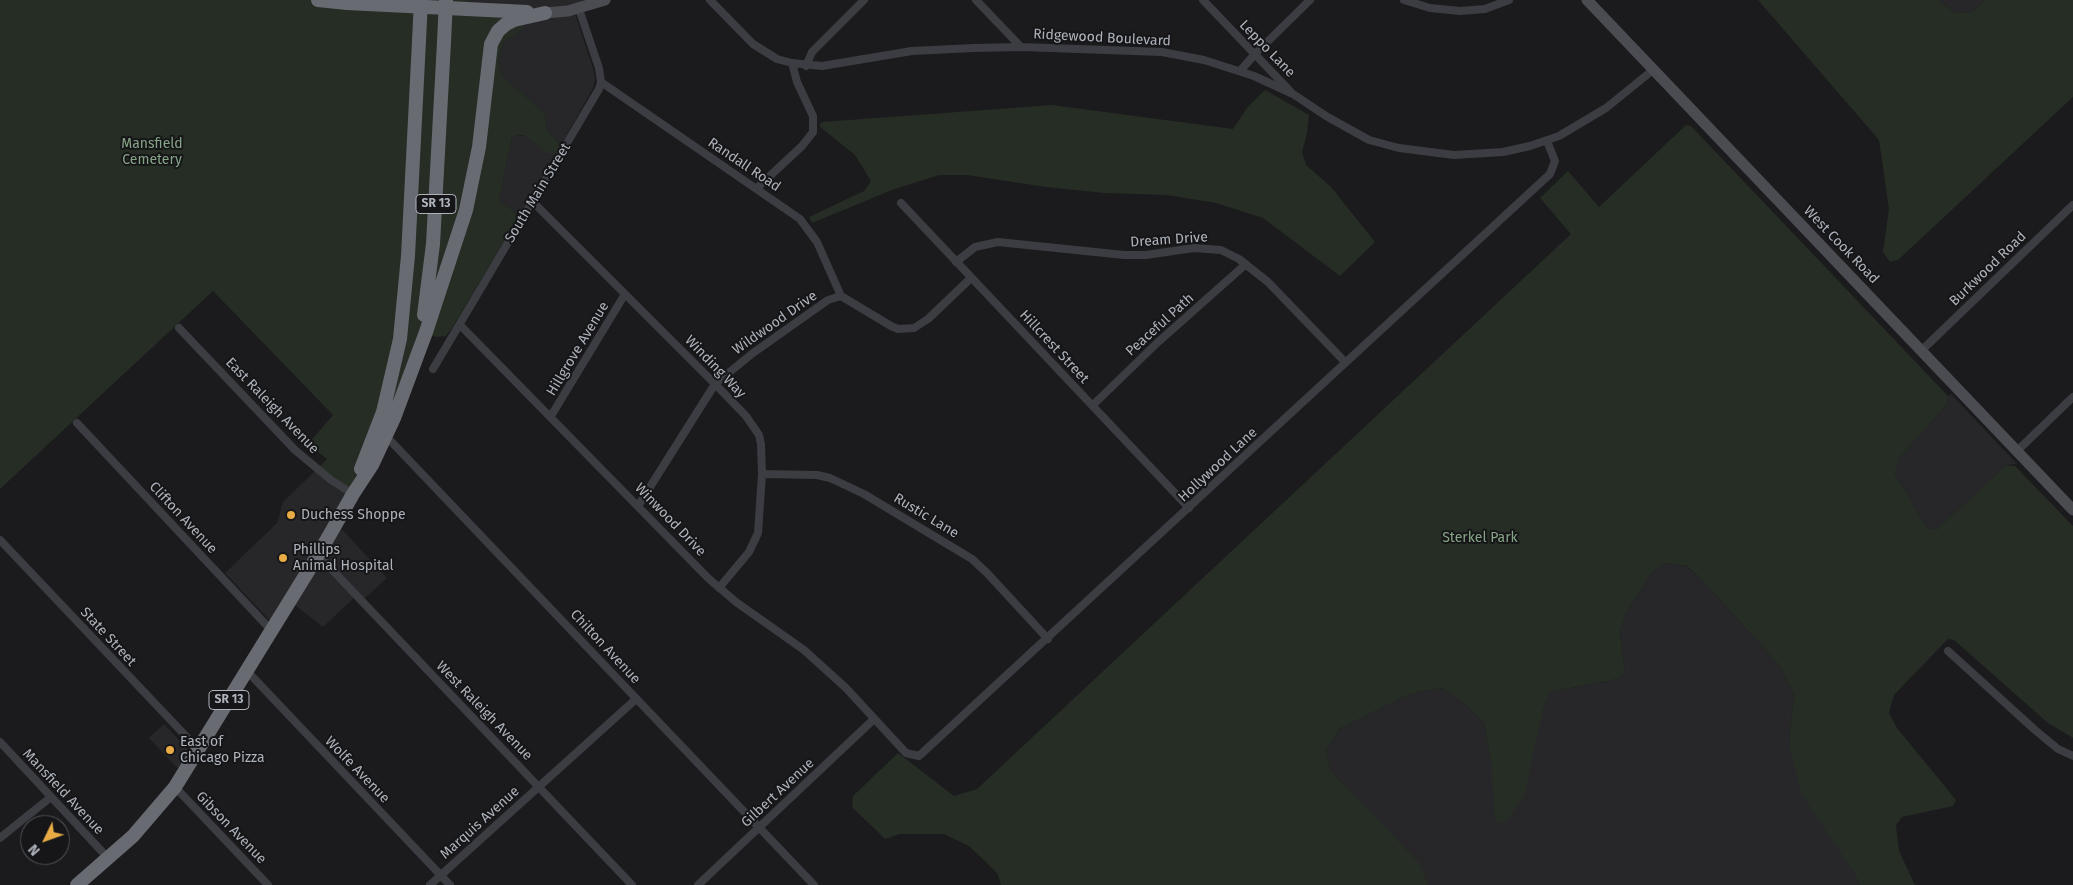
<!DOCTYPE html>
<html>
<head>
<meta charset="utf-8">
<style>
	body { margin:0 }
	#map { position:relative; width:2073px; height:885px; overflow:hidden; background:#1b1b1d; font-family:"Fira Sans",sans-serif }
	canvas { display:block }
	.north { position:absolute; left:20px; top:815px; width:50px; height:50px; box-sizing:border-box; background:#161618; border:1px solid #535559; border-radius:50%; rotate:228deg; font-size:14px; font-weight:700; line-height:20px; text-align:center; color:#aeb3bb }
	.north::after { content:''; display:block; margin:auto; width:18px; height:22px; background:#e9ab46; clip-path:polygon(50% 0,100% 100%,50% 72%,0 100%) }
</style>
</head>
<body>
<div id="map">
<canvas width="2073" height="885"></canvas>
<div class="north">N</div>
</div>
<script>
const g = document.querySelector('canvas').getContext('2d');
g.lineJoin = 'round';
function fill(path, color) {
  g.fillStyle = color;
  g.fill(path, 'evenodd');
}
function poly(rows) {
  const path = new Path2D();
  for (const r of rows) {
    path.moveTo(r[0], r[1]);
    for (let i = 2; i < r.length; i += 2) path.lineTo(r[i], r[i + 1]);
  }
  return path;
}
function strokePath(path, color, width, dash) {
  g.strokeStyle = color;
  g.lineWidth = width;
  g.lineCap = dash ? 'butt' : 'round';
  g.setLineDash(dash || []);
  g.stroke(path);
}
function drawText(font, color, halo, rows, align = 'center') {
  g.font = font + ' "Fira Sans",sans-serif';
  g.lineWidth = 4;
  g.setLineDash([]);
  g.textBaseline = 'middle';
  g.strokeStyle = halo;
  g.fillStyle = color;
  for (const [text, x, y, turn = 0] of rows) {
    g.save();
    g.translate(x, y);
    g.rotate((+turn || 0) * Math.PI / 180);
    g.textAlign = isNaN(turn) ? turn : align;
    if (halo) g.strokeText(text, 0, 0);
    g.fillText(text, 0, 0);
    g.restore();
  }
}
fill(poly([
	[468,0,587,0,572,5,594,71,595,80,593,88,561,145,547,130,545,114,503,76,498,64,503,42,522,30,468,4],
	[1939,0,1984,0,1972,12,1955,13],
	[515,135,529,136,534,143,555,154,518,218,512,210,499,200,512,138],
	[1951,394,2017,464,2006,465,1936,530,1927,528,1895,474,1899,459,1947,404,1948,396],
	[315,471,354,503,339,526,387,578,363,600,357,595,323,627,291,602,276,627,225,573,277,523,283,502],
	[1666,563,1686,566,1703,581,1779,665,1794,695,1789,743,1860,885,1429,885,1418,863,1331,771,1326,751,1339,729,1410,694,1442,688,1464,703,1484,723,1491,763,1543,710,1550,692,1618,679,1625,672,1620,632,1627,612,1651,573],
	[164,724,192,754,181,772,149,738]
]), '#27272a');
fill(poly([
	[0,0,468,0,468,4,524,23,522,30,503,42,498,64,503,76,545,114,547,130,561,145,555,154,547,153,524,135,516,135,512,138,499,200,512,210,518,218,452,328,446,336,436,337,430,335,354,503,315,471,327,459,308,444,333,415,213,291,0,489],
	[1758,0,1939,0,1955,13,1972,12,1984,0,2073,0,2073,97,1898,260,1890,262,1883,252,1889,209,1879,140],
	[1265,90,1309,115,1307,133,1302,152,1306,165,1331,187,1375,242,1340,276,1263,218,1216,203,1167,195,1104,193,1046,187,967,175,939,175,892,190,812,223,809,217,864,191,871,181,855,155,819,126,822,122,1052,105,1233,129,1247,108],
	[1686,125,1691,126,1948,396,1947,404,1899,459,1895,474,1927,528,1936,530,2006,465,2015,466,2073,526,2073,738,2048,723,1954,640,1948,639,1894,695,1889,713,1897,728,1956,800,1953,806,1902,817,1896,825,1899,851,1915,885,1860,885,1853,871,1802,795,1789,743,1794,695,1779,665,1703,581,1687,566,1666,563,1651,573,1627,612,1620,632,1625,672,1618,679,1550,692,1543,710,1524,796,1504,824,1495,820,1491,763,1484,723,1464,703,1442,688,1410,694,1339,729,1326,751,1331,771,1419,863,1429,885,1001,885,998,874,969,846,944,834,900,834,885,839,852,807,853,796,898,753,954,796,977,789,1571,234,1540,198,1568,171,1599,207]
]), '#252d25');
strokePath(poly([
	[710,0,753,44,777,59,792,63,822,66,912,51,974,48,1021,47,1162,52,1204,60,1254,76,1293,94,1326,116,1369,140,1399,148,1454,155,1503,152,1530,146,1559,136,1606,108,1653,70],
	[976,0,1021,47],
	[1203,0,1290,91],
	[1404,0,1430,8,1460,11,1485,9,1509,0],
	[806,66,812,52,864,0],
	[1240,71,1255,54,1310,0],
	[601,82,800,219,817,242,841,296],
	[757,188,802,146,813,132,813,116,797,82,792,63],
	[533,202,715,384,746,416,759,435,761,444,762,474,758,533,749,552,719,588],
	[901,203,1189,508],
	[956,262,975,247,998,242,1124,255,1146,255,1194,248,1221,250,1239,259,1268,282,1345,362],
	[460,325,708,578,736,602,804,650,846,688,906,753,919,756,1550,174,1555,161,1547,141],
	[179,328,295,450,331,480,353,494],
	[1921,351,2073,205],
	[433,369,599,89,601,82,599,68,579,9],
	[1093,405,1157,343,1246,264],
	[551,416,625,294],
	[77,423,271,630],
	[384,434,814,885],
	[2017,451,2073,397],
	[762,474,817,475,830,478,864,494,972,559,987,573,1048,639],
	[638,506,715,384,753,353,828,300,841,296,891,326,898,329,914,328,928,319,971,278],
	[0,540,199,750],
	[318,555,632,885],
	[1948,651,2035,730,2058,749,2073,756],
	[247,671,450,885],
	[0,742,108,858],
	[175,787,268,885],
	[0,838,51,797],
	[430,885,636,699],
	[698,885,874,719]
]), '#3c3d42', 8);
strokePath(poly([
	[1587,0,2073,510],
	[545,13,568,11,605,0]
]), '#4a4c51', 11);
strokePath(poly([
	[318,0,347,3,527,12],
	[424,315,433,244,444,42],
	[361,469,383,412,400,339,408,256,419,41],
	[77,885,133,836,175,787,318,555,353,494,372,465,394,418,426,332,466,210,479,147,491,44,498,31,506,24,514,20,545,13]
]), '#686b72', 14);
strokePath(poly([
	[419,41,421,0],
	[444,42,446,0]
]), '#686b72', 14);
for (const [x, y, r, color] of [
	[291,515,5,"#e9ab46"],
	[283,558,5,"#e9ab46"],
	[170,750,5,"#e9ab46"]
]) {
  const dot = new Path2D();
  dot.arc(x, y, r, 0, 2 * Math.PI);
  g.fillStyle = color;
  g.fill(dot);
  strokePath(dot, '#161618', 2);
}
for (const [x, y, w] of [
	[436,204,40],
	[229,700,40]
]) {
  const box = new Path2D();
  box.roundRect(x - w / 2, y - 9.5, w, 19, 4);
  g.fillStyle = '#161618';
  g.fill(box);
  strokePath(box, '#aeb3bb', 1);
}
drawText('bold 12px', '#aeb3bb', null, [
	["SR 13",436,204],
	["SR 13",229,700]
]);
drawText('14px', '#aeb3bb', '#161618', [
	["Ridgewood Boulevard",1102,38,3],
	["Leppo Lane",1267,49,46],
	["Randall Road",744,165,34],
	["South Main Street",538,193,-59],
	["Dream Drive",1169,240,-4],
	["West Cook Road",1841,245,46],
	["Burkwood Road",1988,269,-44],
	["Wildwood Drive",775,323,-35],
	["Peaceful Path",1160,325,-42],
	["Hillcrest Street",1054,347,47],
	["Hillgrove Avenue",578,349,-59],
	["Winding Way",715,367,46],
	["East Raleigh Avenue",272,406,46],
	["Hollywood Lane",1218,465,-43],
	["Rustic Lane",926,516,31],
	["Clifton Avenue",183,518,47],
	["Winwood Drive",670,520,46],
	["State Street",108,637,47],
	["Chilton Avenue",605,647,47],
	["West Raleigh Avenue",484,711,46],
	["Wolfe Avenue",357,770,46],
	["Mansfield Avenue",63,792,47],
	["Gilbert Avenue",778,793,-43],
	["Marquis Avenue",480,823,-42],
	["Gibson Avenue",231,828,46]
]);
drawText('14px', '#86a587', '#161618', [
	["Mansfield",152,144],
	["Cemetery",152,160],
	["Sterkel Park",1480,538]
]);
drawText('14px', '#aeb3bb', '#161618', [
	["Duchess Shoppe",301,515],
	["Phillips",293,550],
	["Animal Hospital",293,566],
	["East of",180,742],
	["Chicago Pizza",180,758]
], 'left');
</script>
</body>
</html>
